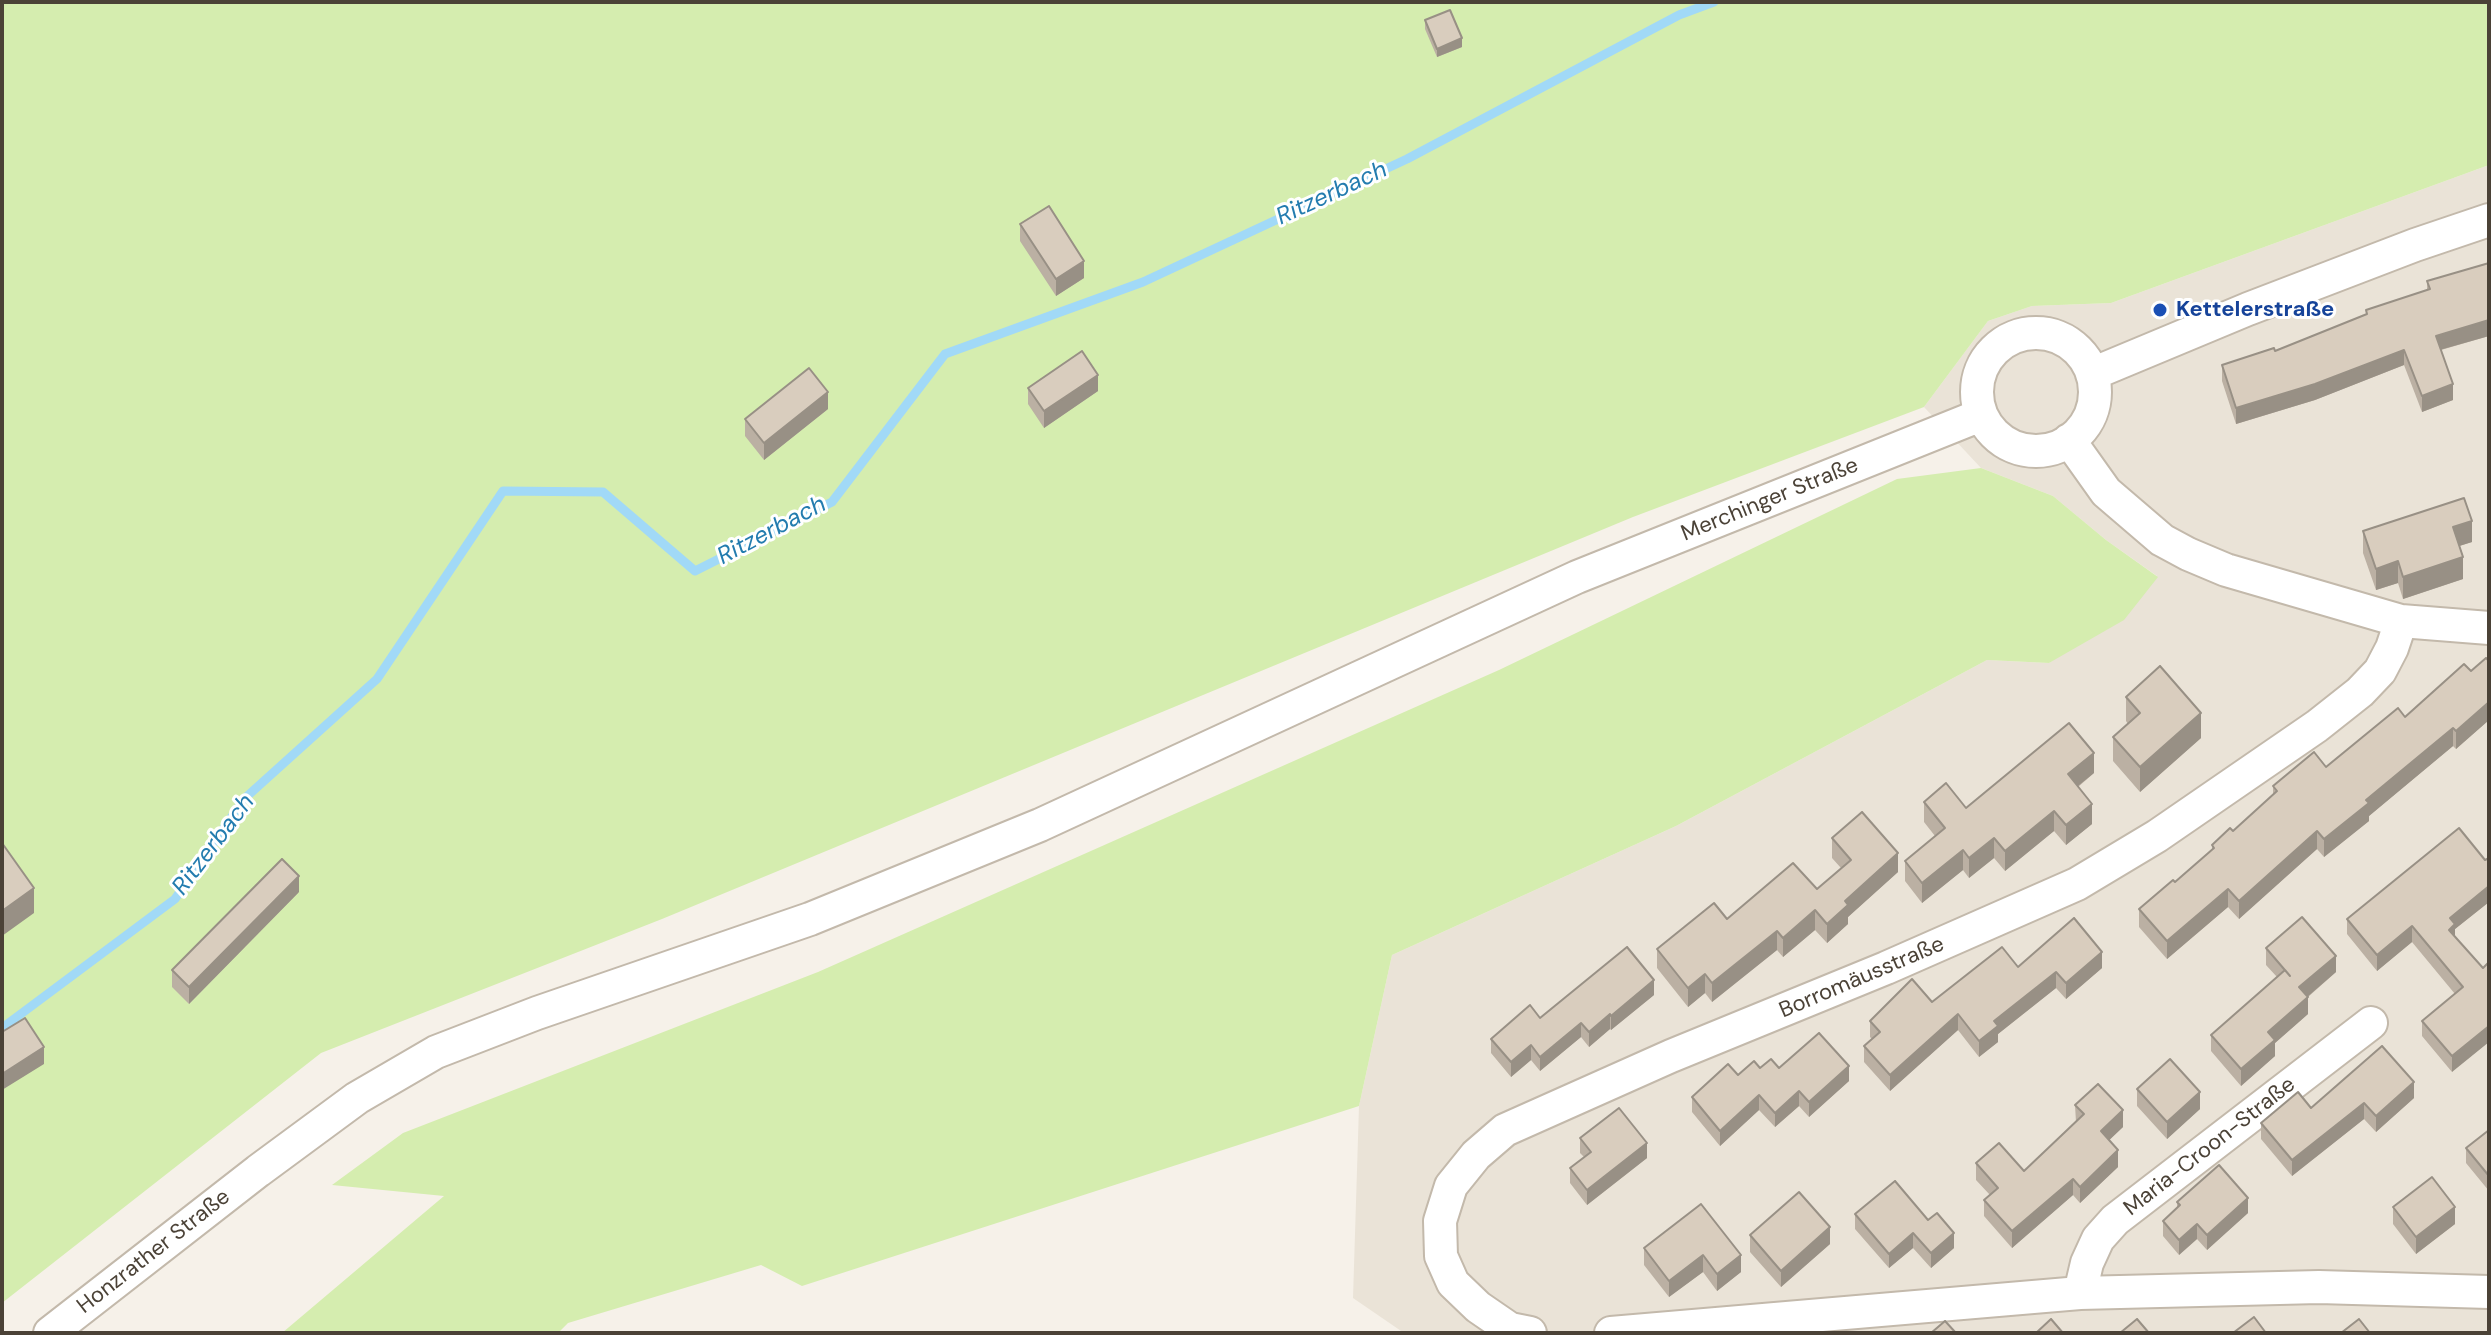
<!DOCTYPE html>
<html>
<head>
<meta charset="utf-8">
<style>
	body { margin:0 }
	#map { position:relative; width:2491px; height:1335px; overflow:hidden; background:#f6f1e9; font-family:"DM Sans",sans-serif }
	canvas { display:block }
	.frame { position:absolute; inset:0; border:4px solid #4b4237; pointer-events:none }
</style>
</head>
<body>
<div id="map">
<canvas width="2491" height="1335"></canvas>
<div class="frame"></div>
</div>
<script>
const g = document.querySelector('canvas').getContext('2d');
g.lineJoin = 'round';
function fill(path, color) {
  g.fillStyle = color;
  g.fill(path, 'evenodd');
}
function poly(rows) {
  const path = new Path2D();
  for (const r of rows) {
    if (r.length === 3) {
      path.moveTo(r[0] + r[2], r[1]);
      path.arc(r[0], r[1], r[2], 0, 2 * Math.PI);
      continue;
    }
    path.moveTo(r[0], r[1]);
    for (let i = 2; i < r.length; i += 2) path.lineTo(r[i], r[i + 1]);
  }
  return path;
}
function strokePath(path, color, width, dash) {
  g.strokeStyle = color;
  g.lineWidth = width;
  g.lineCap = dash ? 'butt' : 'round';
  g.setLineDash(dash || []);
  g.stroke(path);
}
function drawText(font, color, halo, rows, align = 'center') {
  g.font = font + ' "DM Sans",sans-serif';
  g.lineWidth = 6;
  g.setLineDash([]);
  g.textBaseline = 'middle';
  g.strokeStyle = halo;
  g.fillStyle = color;
  for (const [text, x, y, turn = 0] of rows) {
    g.save();
    g.translate(x, y);
    g.rotate((+turn || 0) * Math.PI / 180);
    g.textAlign = isNaN(turn) ? turn : align;
    if (halo) g.strokeText(text, 0, 0);
    g.fillText(text, 0, 0);
    g.restore();
  }
}
fill(poly([
	[2489,165,2489,1333,1404,1333,1353,1298,1359,1106,1392,955,1676,826,1987,660,2049,663,2157,576,2106,540,2053,496,1981,468,1924,407,1988,321,2032,306,2111,303]
]), '#eae3d7');
fill(poly([
	[2,2,2489,2,2489,165,2111,303,2032,306,1988,321,1924,407,1633,517,662,919,321,1053,2,1303],
	[1981,468,2053,496,2106,540,2158,577,2124,620,2049,663,1987,660,1676,826,1392,955,1359,1106,802,1286,761,1265,568,1323,558,1333,282,1333,444,1196,332,1185,403,1133,818,972,1499,670,1897,479]
]), '#d5edaf');
strokePath(poly([
	[2,1028,175,899,244,799,377,679,503,491,603,492,695,571,832,502,945,354,1143,282,1407,159,1679,15,1714,2]
]), '#a1d9f7', 9);
const minor = poly([
	[2036,392,59],
	[2092,374,2248,309,2415,245,2489,220],
	[2069,440,2106,492,2162,540,2188,554,2226,570,2401,621,2489,628],
	[2080,1293,2087,1263,2098,1239,2115,1220,2371,1023],
	[50,1333,258,1171,357,1098,436,1052,537,1013,810,919,1040,825,1577,577,1981,415],
	[1530,1333,1510,1329,1478,1307,1453,1283,1441,1256,1440,1221,1451,1186,1476,1155,1505,1130,1671,1056,1886,968,2077,884,2157,836,2317,726,2360,692,2380,671,2392,648,2401,621],
	[1611,1333,2080,1293,2319,1287,2489,1292]
]);
strokePath(minor, '#c3b9ab', 36);
strokePath(minor, '#fff', 32);
fill(poly([
	[1425,20,1462,47,1437,57,1425,29],
	[1020,224,1084,278,1056,296,1020,241],
	[2427,281,2489,336,2441,350,2453,400,2422,412,2404,365,2315,400,2236,424,2222,381,2222,365,2275,351,2366,315,2366,310,2427,290],
	[1028,388,1098,391,1044,428,1028,404],
	[828,409,764,460,745,436,745,419],
	[2363,531,2472,542,2459,546,2463,579,2403,599,2398,583,2376,590,2363,553],
	[2489,661,2489,720,2456,749,2453,746,2369,816,2369,821,2324,857,2317,849,2239,919,2228,907,2167,959,2139,927,2139,909,2175,882,2212,850,2212,845,2233,831,2273,795,2273,786,2326,767,2405,717,2471,671],
	[2126,697,2201,738,2140,792,2113,761,2113,737,2128,724,2126,721],
	[2094,773,2078,787,2092,824,2066,845,2054,831,2005,871,1994,858,1969,878,1963,870,1922,903,1905,881,1905,861,1935,836,1924,822,1924,802,1966,808],
	[1832,838,1898,872,1848,917,1848,924,1827,943,1815,930,1783,957,1777,950,1712,1002,1705,993,1688,1007,1657,968,1657,949,1727,919,1817,889,1841,868,1832,858],
	[2489,858,2489,902,2455,929,2455,937,2483,968,2452,1072,2422,1036,2422,1021,2455,994,2412,942,2377,971,2347,934,2347,919],
	[299,892,189,1004,172,987,172,970],
	[2266,948,2336,972,2308,997,2308,1014,2275,1043,2275,1056,2241,1086,2211,1051,2211,1035,2277,977,2266,965],
	[2018,967,2102,968,2066,999,2056,988,1998,1034,1998,1042,1979,1057,1958,1030,1890,1091,1864,1062,1864,1046,1872,1039,1870,1037,1870,1021,1932,1002],
	[1654,995,1611,1030,1610,1029,1589,1047,1581,1037,1540,1071,1531,1060,1511,1077,1491,1053,1491,1039,1540,1018],
	[1760,1068,1779,1068,1849,1081,1809,1117,1799,1106,1775,1127,1759,1110,1720,1146,1692,1112,1692,1097,1738,1075],
	[2137,1089,2200,1109,2167,1139,2137,1106],
	[2414,1098,2376,1132,2364,1119,2292,1176,2261,1139,2261,1123,2311,1108],
	[2075,1105,2123,1127,2109,1140,2118,1167,2080,1203,2073,1195,2012,1248,1984,1216,1984,1200,1990,1195,1976,1180,1976,1163,2024,1171,2076,1122],
	[2489,1130,2489,1191,2466,1163,2466,1148],
	[1580,1138,1647,1158,1587,1205,1570,1183,1570,1168,1584,1157,1580,1153],
	[2177,1202,2248,1213,2207,1250,2197,1239,2179,1255,2163,1236,2163,1221,2177,1208],
	[1701,1204,1741,1272,1717,1291,1703,1272,1669,1297,1644,1265,1644,1248],
	[2393,1207,2455,1224,2416,1254,2393,1224],
	[1855,1214,1928,1220,1954,1248,1931,1268,1913,1248,1889,1268,1855,1229],
	[1750,1235,1830,1244,1781,1287,1750,1252]
]), '#bbb0a3');
fill(poly([
	[1462,38,1462,47,1437,57,1437,49],
	[1084,261,1084,278,1056,296,1056,279],
	[2489,320,2489,336,2436,351,2436,336],
	[2404,350,2404,365,2315,400,2236,424,2236,408],
	[1098,375,1098,391,1044,428,1044,411],
	[2453,384,2453,400,2422,412,2422,396],
	[828,392,828,409,764,460,764,443],
	[2472,521,2472,542,2453,548,2453,527],
	[2463,557,2463,579,2403,599,2403,577],
	[2398,561,2398,583,2376,590,2376,569],
	[2489,702,2489,720,2456,749,2456,731],
	[2201,713,2201,738,2140,792,2140,767],
	[2453,728,2453,746,2369,816,2369,821,2324,857,2324,839,2366,800],
	[2094,753,2094,773,2068,794,2068,774],
	[2092,804,2092,824,2066,845,2066,825],
	[2054,811,2054,831,2005,871,2005,851],
	[2317,831,2317,849,2239,919,2239,901],
	[1994,838,1994,858,1969,878,1969,858],
	[1963,850,1963,870,1922,903,1922,883],
	[1898,853,1898,872,1848,917,1848,924,1827,943,1827,924,1845,901],
	[299,876,299,892,189,1004,189,987],
	[2489,886,2489,902,2455,929,2455,940,2449,945,2450,918],
	[34,888,34,913,2,936,2,911],
	[2228,889,2228,907,2167,959,2167,941],
	[1815,910,1815,930,1783,957,1783,938],
	[2412,926,2412,942,2377,971,2377,955],
	[1777,931,1777,950,1712,1002,1712,983],
	[2102,952,2102,968,2066,999,2066,983],
	[2336,956,2336,972,2299,1004,2299,987],
	[2056,972,2056,988,1998,1034,1998,1042,1979,1057,1979,1041,1994,1021],
	[1705,974,1705,993,1688,1007,1688,988],
	[1654,980,1654,995,1611,1030,1611,1016],
	[2308,997,2308,1014,2275,1043,2275,1056,2241,1086,2241,1069,2268,1032],
	[1610,1014,1610,1029,1589,1047,1589,1032],
	[1958,1014,1958,1030,1890,1091,1890,1075],
	[1581,1023,1581,1037,1540,1071,1540,1057],
	[2489,1026,2489,1042,2452,1072,2452,1056],
	[1531,1045,1531,1060,1511,1077,1511,1062],
	[44,1047,44,1064,2,1090,2,1074],
	[1849,1066,1849,1081,1809,1117,1809,1102],
	[2414,1082,2414,1098,2376,1132,2376,1116],
	[1799,1091,1799,1106,1775,1127,1775,1113],
	[2200,1092,2200,1109,2167,1139,2167,1122],
	[1759,1095,1759,1110,1720,1146,1720,1131],
	[2364,1103,2364,1119,2292,1176,2292,1160],
	[2123,1110,2123,1127,2101,1148,2101,1131],
	[1647,1143,1647,1158,1587,1205,1587,1190],
	[2118,1150,2118,1167,2080,1203,2080,1187],
	[2073,1179,2073,1195,2012,1248,2012,1231],
	[2248,1198,2248,1213,2207,1250,2207,1235],
	[2455,1207,2455,1224,2416,1254,2416,1237],
	[2197,1224,2197,1239,2179,1255,2179,1240],
	[1830,1227,1830,1244,1781,1287,1781,1271],
	[1913,1233,1913,1248,1889,1268,1889,1254],
	[1954,1233,1954,1248,1931,1268,1931,1253],
	[1703,1255,1703,1272,1669,1297,1669,1281],
	[1741,1255,1741,1272,1717,1291,1717,1274]
]), '#989085');
const building = poly([
	[1450,10,1462,38,1437,49,1425,20,1450,10],
	[1049,206,1084,261,1056,279,1020,224,1049,206],
	[2489,263,2489,320,2436,336,2453,384,2422,396,2404,350,2315,384,2236,408,2222,365,2274,348,2275,351,2367,314,2366,310,2430,289,2427,281,2489,263],
	[1082,351,1098,375,1044,411,1028,388,1082,351],
	[809,368,828,392,764,443,745,419,809,368],
	[2464,498,2472,521,2453,527,2463,557,2403,577,2398,561,2376,569,2363,531,2464,498],
	[2486,658,2489,661,2489,702,2456,731,2453,728,2366,800,2369,803,2324,839,2317,831,2239,901,2228,889,2167,941,2139,909,2173,880,2175,882,2214,848,2212,845,2230,828,2233,831,2277,791,2273,786,2314,752,2326,767,2398,708,2405,717,2464,664,2471,671,2486,658],
	[2160,666,2201,713,2140,767,2113,737,2140,713,2126,697,2160,666],
	[2069,723,2094,753,2068,774,2092,804,2066,825,2054,811,2005,851,1994,838,1969,858,1963,850,1922,883,1905,861,1945,828,1924,802,1946,783,1966,808,2069,723],
	[1862,812,1898,853,1845,901,1848,905,1827,924,1815,910,1783,938,1777,931,1712,983,1705,974,1688,988,1657,949,1714,903,1727,919,1793,863,1817,889,1851,860,1832,838,1862,812],
	[2459,828,2485,860,2489,858,2489,886,2450,918,2455,924,2449,930,2483,968,2489,962,2489,1026,2452,1056,2422,1021,2463,987,2412,926,2377,955,2347,919,2459,828],
	[2,843,34,888,2,911,2,843],
	[282,859,299,876,189,987,172,970,282,859],
	[2302,917,2336,956,2299,987,2308,997,2268,1032,2275,1040,2241,1069,2211,1035,2285,970,2290,976,2266,948,2302,917],
	[2074,918,2102,952,2066,983,2056,972,1994,1021,1998,1026,1979,1041,1958,1014,1890,1075,1864,1046,1880,1032,1870,1021,1912,979,1932,1002,2002,947,2018,967,2074,918],
	[1627,947,1654,980,1611,1016,1610,1014,1589,1032,1581,1023,1540,1057,1531,1045,1511,1062,1491,1039,1530,1005,1540,1018,1627,947],
	[25,1018,44,1047,2,1074,2,1032,25,1018],
	[1819,1033,1849,1066,1809,1102,1799,1091,1775,1113,1759,1095,1720,1131,1692,1097,1728,1064,1738,1075,1754,1061,1760,1068,1771,1059,1779,1068,1819,1033],
	[2382,1046,2414,1082,2376,1116,2364,1103,2292,1160,2261,1123,2298,1092,2311,1108,2382,1046],
	[2170,1059,2200,1092,2167,1122,2137,1089,2170,1059],
	[2098,1084,2123,1110,2101,1131,2118,1150,2080,1187,2073,1179,2012,1231,1984,1200,1998,1188,1976,1163,1999,1143,2024,1171,2084,1114,2075,1105,2098,1084],
	[1619,1108,1647,1143,1587,1190,1570,1168,1591,1152,1580,1138,1619,1108],
	[2489,1130,2489,1176,2466,1148,2489,1130],
	[2219,1165,2248,1198,2207,1235,2197,1224,2179,1240,2163,1221,2180,1205,2177,1202,2219,1165],
	[2432,1177,2455,1207,2416,1237,2393,1207,2432,1177],
	[1895,1181,1928,1220,1937,1213,1954,1233,1931,1253,1913,1233,1889,1254,1855,1214,1895,1181],
	[1799,1192,1830,1227,1781,1271,1750,1235,1799,1192],
	[1701,1204,1741,1255,1717,1274,1703,1255,1669,1281,1644,1248,1701,1204],
	[2254,1317,2266,1333,2233,1333,2254,1317],
	[2051,1319,2063,1333,2036,1333,2051,1319],
	[2137,1319,2149,1333,2120,1333,2137,1319],
	[2359,1319,2370,1333,2341,1333,2359,1319],
	[1945,1321,1956,1333,1931,1333,1945,1321]
]);
fill(building, '#d9cdbe');
strokePath(building, '#989085', 2);
for (const [x, y, r, color] of [
	[2160,310,8,"#1a4fb4"]
]) {
  const dot = new Path2D();
  dot.arc(x, y, r, 0, 2 * Math.PI);
  g.fillStyle = color;
  g.fill(dot);
  strokePath(dot, '#fff', 3);
}
drawText('bold 22px', '#164399', '#fff', [
	["Kettelerstraße",2176,310]
], 'left');
drawText('22px', '#4b4237', '#fff', [
	["Merchinger Straße",1770,500,-22],
	["Borromäusstraße",1862,978,-23],
	["Maria-Croon-Straße",2210,1147,-38],
	["Honzrather Straße",154,1252,-38]
]);
drawText('italic 24px', '#237caf', '#fff', [
	["Ritzerbach",1332,194,-25],
	["Ritzerbach",772,531,-28],
	["Ritzerbach",214,845,-53]
]);
</script>
</body>
</html>
